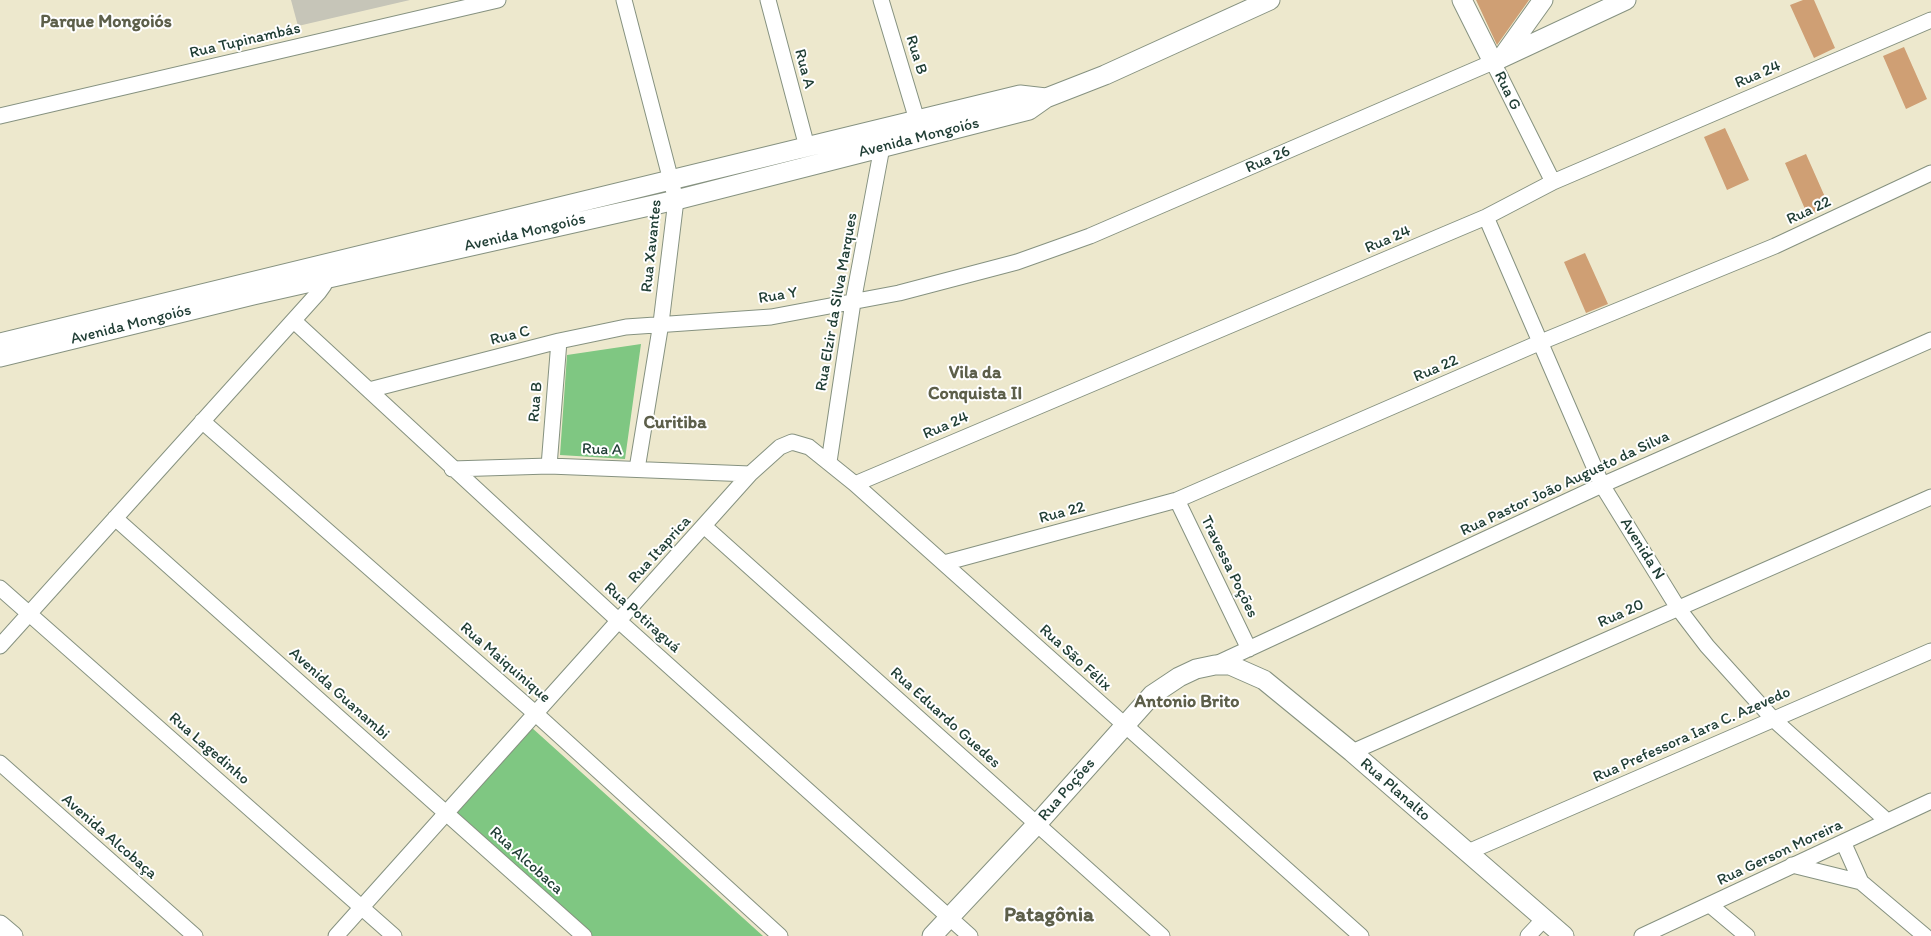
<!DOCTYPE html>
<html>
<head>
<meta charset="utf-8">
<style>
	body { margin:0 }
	canvas { display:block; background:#ede8cd }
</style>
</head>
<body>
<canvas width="1931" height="936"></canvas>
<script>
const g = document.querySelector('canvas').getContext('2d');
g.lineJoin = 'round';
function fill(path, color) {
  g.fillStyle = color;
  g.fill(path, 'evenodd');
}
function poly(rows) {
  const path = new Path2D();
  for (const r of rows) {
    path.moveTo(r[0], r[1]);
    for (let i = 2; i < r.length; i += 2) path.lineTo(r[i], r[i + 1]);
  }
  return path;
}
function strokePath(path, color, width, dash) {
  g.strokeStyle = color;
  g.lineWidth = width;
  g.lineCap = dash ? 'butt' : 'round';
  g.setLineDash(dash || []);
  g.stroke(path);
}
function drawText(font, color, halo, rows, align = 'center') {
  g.font = font + ' Itim,sans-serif';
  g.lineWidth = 4;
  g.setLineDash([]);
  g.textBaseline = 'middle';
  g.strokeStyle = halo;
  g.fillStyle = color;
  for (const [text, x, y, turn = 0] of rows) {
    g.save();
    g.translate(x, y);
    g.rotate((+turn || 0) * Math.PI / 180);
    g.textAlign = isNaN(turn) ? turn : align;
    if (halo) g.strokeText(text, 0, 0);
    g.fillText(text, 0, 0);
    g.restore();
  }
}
fill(poly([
	[291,0,410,0,298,26]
]), '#c6c5b8');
fill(poly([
	[641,344,625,459,560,455,567,355],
	[531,727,763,936,589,936,454,815]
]), '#7fc782');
fill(poly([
	[1476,0,1529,0,1497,45],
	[1803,0,1814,0,1835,48,1814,58,1790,5],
	[1904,47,1927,99,1906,109,1883,56],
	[1725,128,1749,180,1727,190,1704,137],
	[1806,154,1829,206,1808,216,1785,163],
	[1585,253,1608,304,1586,313,1564,262]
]), '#cf9f74');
const minor = poly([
	[624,0,676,200,661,323,637,469],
	[768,0,807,147],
	[881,0,917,120],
	[0,116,498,0],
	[1486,217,1602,485,1678,608,1707,646,1773,719,1886,820],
	[294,321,620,622,970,936],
	[369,390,559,341,626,327,771,317,899,293,1017,262,1090,236,1493,62,1553,182],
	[202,421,536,714,780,936],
	[829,462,853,302,882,147],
	[549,466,559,341],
	[452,469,549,466,750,474],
	[855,484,1486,217,1553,182,1931,20],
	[1177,500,1249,649],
	[115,518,584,936],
	[704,526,1162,936],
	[944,563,1177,500,1541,342,1775,246,1931,173],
	[0,588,394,936],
	[0,646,319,292,324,285,324,272],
	[1216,664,1602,485,1931,340],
	[1352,752,1931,497],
	[0,763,195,936],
	[1844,844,1861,882],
	[1468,852,1931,651],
	[1792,865,1861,882,1925,936],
	[1710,905,1747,936],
	[336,936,750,474,780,447,792,442,809,447,855,484,1361,936],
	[1528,936,1544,919],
	[1642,936,1931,801]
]);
const tertiary = poly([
	[1462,0,1493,62,1626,0],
	[1503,56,1543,0],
	[0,343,1020,95,1046,98],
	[0,357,253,295,676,200,1029,110,1046,98,1105,75,1270,0],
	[0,925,13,936],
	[932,936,1037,824,1152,695,1179,677,1196,669,1215,665,1230,665,1264,680,1352,752,1564,936]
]);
strokePath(minor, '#869280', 17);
strokePath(tertiary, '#869280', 21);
strokePath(minor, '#fff', 15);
strokePath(tertiary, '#fff', 19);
drawText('16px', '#1f3d34', '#fff', [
	["Rua Tupinambás",245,41,-13],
	["Rua B",916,55,73],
	["Rua A",804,69,75],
	["Rua 24",1758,75,-23],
	["Rua G",1507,91,64],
	["Avenida Mongoiós",919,138,-14],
	["Rua 26",1268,160,-23],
	["Rua 22",1809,211,-25],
	["Avenida Mongoiós",525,233,-13],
	["Rua 24",1388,240,-23],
	["Rua Xavantes",652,246,-84],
	["Rua Y",778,296,-9],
	["Rua Elzir da Silva Marques",837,302,-80],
	["Avenida Mongoiós",131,325,-14],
	["Rua C",510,336,-14],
	["Rua 22",1436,369,-23],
	["Rua B",536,402,-85],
	["Rua 24",946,426,-23],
	["Rua A",602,450,2],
	["Rua Pastor João Augusto da Silva",1565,484,-25],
	["Rua 22",1062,513,-15],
	["Avenida N",1642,549,58],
	["Rua Itaprica",660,550,-48],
	["Travessa Poções",1229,567,64],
	["Rua 20",1621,614,-24],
	["Rua Potiraguá",642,618,42],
	["Rua São Félix",1075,658,42],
	["Rua Maiquinique",505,663,41],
	["Avenida Guanambi",339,694,42],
	["Rua Eduardo Guedes",945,718,42],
	["Rua Prefessora Iara C. Azevedo",1692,735,-24],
	["Rua Lagedinho",209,749,41],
	["Rua Poções",1067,790,-49],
	["Rua Planalto",1395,790,41],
	["Avenida Alcobaça",109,837,41],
	["Rua Gerson Moreira",1780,853,-25],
	["Rua Alcobaca",526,861,42]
]);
drawText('bold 18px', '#5d5f4a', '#fff', [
	["Parque Mongoiós",106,22],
	["Vila da",975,373],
	["Conquista II",975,394],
	["Curitiba",675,423],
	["Antonio Brito",1187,702]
]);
drawText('bold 21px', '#5d5f4a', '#fff', [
	["Patagônia",1049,916]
]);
</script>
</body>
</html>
